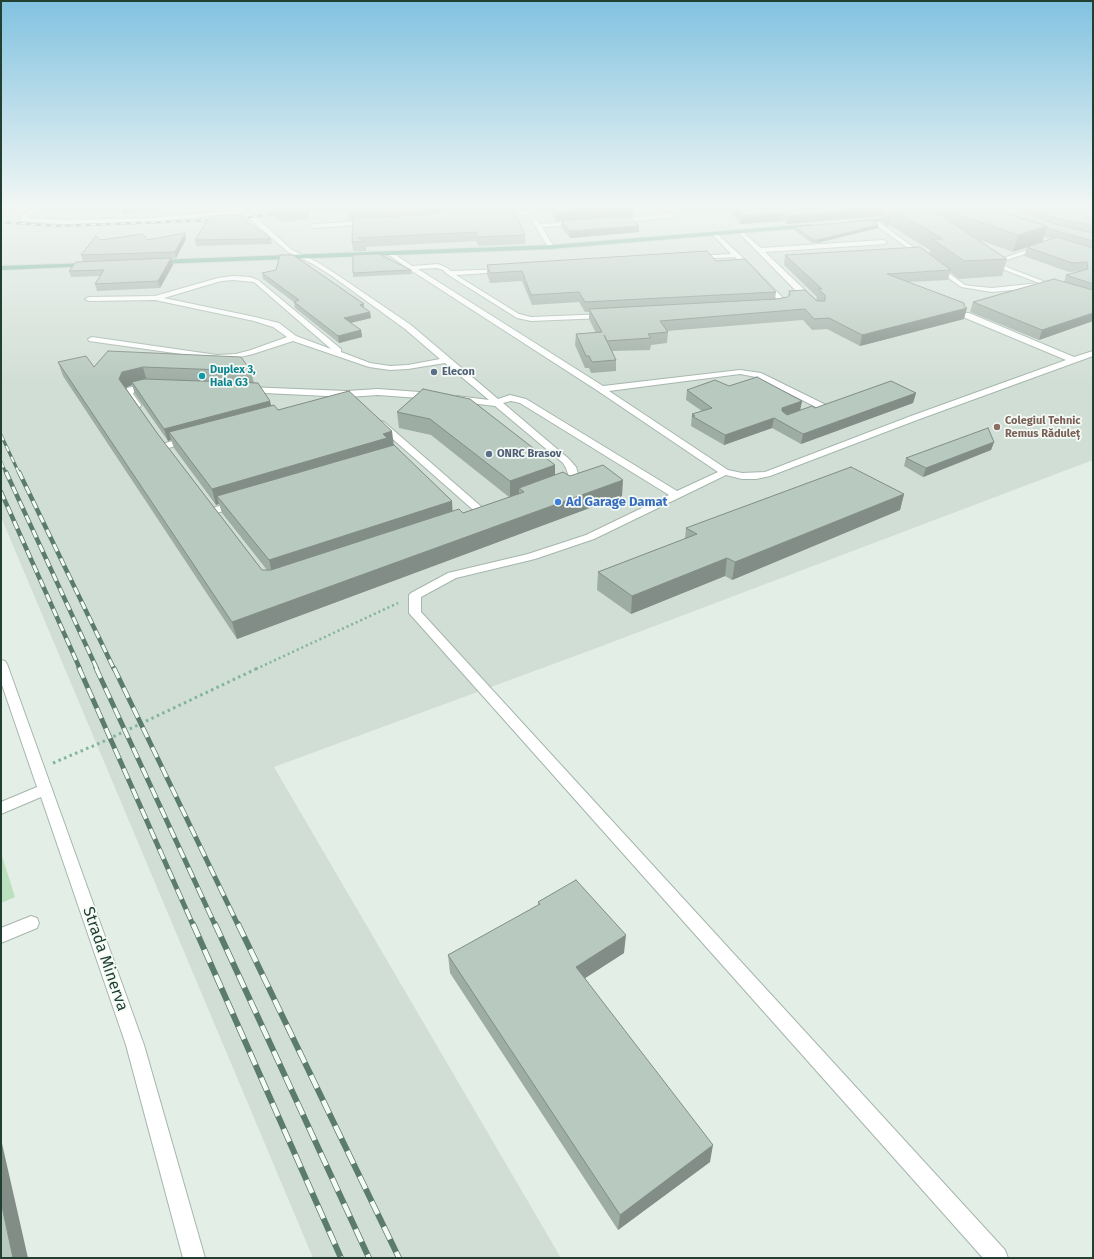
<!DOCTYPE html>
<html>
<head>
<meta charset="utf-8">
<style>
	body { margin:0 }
	#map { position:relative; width:1094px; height:1259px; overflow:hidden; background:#e3eee7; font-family:"Fira Sans",sans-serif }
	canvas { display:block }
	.frame { position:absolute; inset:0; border:2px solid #214032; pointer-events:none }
</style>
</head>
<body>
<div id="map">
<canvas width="1094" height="1259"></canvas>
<div class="frame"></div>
</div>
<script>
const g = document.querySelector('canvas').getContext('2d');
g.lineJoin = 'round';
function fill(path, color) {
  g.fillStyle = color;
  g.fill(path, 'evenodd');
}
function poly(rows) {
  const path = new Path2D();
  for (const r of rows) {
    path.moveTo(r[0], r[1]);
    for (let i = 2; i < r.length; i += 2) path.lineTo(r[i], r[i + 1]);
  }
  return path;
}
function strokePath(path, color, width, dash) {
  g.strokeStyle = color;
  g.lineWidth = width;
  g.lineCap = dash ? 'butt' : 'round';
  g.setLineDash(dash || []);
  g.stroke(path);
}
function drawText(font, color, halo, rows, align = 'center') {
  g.font = font + ' "Fira Sans",sans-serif';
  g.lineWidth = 3.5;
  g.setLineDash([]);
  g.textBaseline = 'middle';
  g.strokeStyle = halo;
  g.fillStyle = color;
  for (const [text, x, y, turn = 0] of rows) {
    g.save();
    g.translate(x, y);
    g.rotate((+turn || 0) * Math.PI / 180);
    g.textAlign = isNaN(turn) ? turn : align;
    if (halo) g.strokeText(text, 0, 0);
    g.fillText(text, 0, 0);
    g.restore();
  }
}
fill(poly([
	[1,206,1093,206,1093,460,594,649,274,767,561,1258,313,1258,1,517]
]), '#d1ded5');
fill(poly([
	[1,853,15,897,1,903]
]), '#bae0be');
const minor = poly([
	[37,206,45,206,26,218,63,220,149,218,239,210,234,206,241,206,256,217,292,250,317,262,336,274,411,325,498,399,510,395,526,399,677,491,718,472,598,391,409,269,389,255,389,253,393,253,412,266,438,264,447,268,451,271,505,269,505,271,503,272,456,275,519,314,531,317,607,314,607,318,604,318,531,321,517,318,447,274,443,270,437,268,418,269,603,386,740,370,761,373,826,405,827,407,826,409,820,409,756,377,740,374,609,391,728,470,742,473,765,472,911,416,1066,360,963,317,963,313,969,313,1074,357,1093,351,1093,356,917,420,770,476,756,479,742,479,726,475,594,539,535,559,456,578,421,597,421,612,1005,1250,1008,1258,983,1258,409,613,409,595,411,593,448,573,528,554,586,535,669,495,520,403,511,401,503,403,569,459,576,467,578,474,571,483,560,487,557,486,555,484,557,482,565,479,568,474,566,468,563,463,495,406,454,401,453,399,457,396,489,400,445,363,408,369,390,370,369,367,293,341,253,354,236,358,217,359,89,341,88,339,92,337,217,355,236,354,251,350,287,337,273,327,254,321,155,300,89,301,85,299,89,297,155,296,218,278,233,276,250,277,258,280,341,349,341,352,370,363,390,366,408,365,440,359,405,329,332,276,313,264,288,252,243,213,149,222,63,224,21,221,20,217,37,206],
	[233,280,254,282,331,349,296,336,279,323,255,317,164,298,221,281,233,280],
	[499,212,529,211,532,213,529,215,497,215,496,214,499,212],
	[672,214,674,215,674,217,617,223,614,221,617,219,672,214],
	[533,220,537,220,540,224,576,221,579,223,576,225,542,227,554,247,551,249,548,247,532,221,533,220],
	[872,220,876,220,965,285,971,286,992,288,1039,283,1005,270,997,266,995,261,1038,246,1042,246,1042,248,1001,262,1002,264,1009,268,1048,283,1043,287,992,292,961,287,872,222,872,220],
	[369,221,372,223,371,224,313,228,310,226,313,224,369,221],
	[741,230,761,248,884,240,887,242,884,244,765,252,814,299,815,301,811,303,808,303,739,233,738,232,741,230],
	[715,232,739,254,783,298,787,304,786,306,771,308,771,304,779,303,778,300,735,257,695,259,695,257,697,256,731,254,713,235,712,234,715,232],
	[149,383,153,386,152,388,134,392,133,394,141,405,140,407,134,407,125,394,126,390,127,388,149,383],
	[247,387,347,391,378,389,433,393,437,396,433,399,378,395,347,397,244,392,243,390,247,387],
	[381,421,384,422,484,509,491,507,495,508,496,510,495,512,483,516,479,515,378,426,377,424,378,422,381,421],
	[187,437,192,440,190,442,165,449,160,446,162,444,187,437],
	[237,501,242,504,241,506,213,514,208,511,209,509,237,501],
	[1,660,5,661,7,664,144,1045,205,1258,183,1258,126,1045,41,797,1,814,1,802,37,787,1,682,1,660],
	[31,916,37,918,39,923,37,928,1,943,1,928,31,916]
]);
const major = poly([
	[898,217,900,218,900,220,857,224,854,222,857,220,898,217],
	[811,224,814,226,813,227,551,249,156,264,153,262,156,260,551,245,811,224],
	[90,263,93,265,92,266,1,270,1,266,90,263]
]);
strokePath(minor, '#a5b6ad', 2);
strokePath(major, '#c1cac6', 2);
strokePath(poly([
	[256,669,398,603]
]), '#81b49b', 2.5, [2, 3]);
strokePath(poly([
	[53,763,100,743,258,668]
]), '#81b49b', 3, [2.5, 3.5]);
fill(minor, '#fff');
fill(major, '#64a68a');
const railFar4 = poly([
	[298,211,322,206],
	[233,219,282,213],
	[1,222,57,226,217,220]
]);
const railFar3 = poly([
	[1,435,19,473],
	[1,462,6,473]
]);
const railFar2 = poly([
	[6,472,97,669],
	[19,472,114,669],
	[1,492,80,669]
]);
const railFar1 = poly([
	[79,668,193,925],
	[96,668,215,925],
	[114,668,238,925]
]);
const rail = poly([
	[193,924,341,1258],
	[215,924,369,1258],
	[238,924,399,1258]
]);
strokePath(railFar4, '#5b7c6d', 2.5);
strokePath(railFar3, '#5b7c6d', 3);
strokePath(railFar2, '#5b7c6d', 4.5);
strokePath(railFar1, '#5b7c6d', 5);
strokePath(rail, '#5b7c6d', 6);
strokePath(railFar4, '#f4faf6', 1.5, [5]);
strokePath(railFar3, '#f4faf6', 2, [6]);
strokePath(railFar2, '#f4faf6', 3, [8]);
strokePath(railFar1, '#f4faf6', 3.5, [11]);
strokePath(rail, '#f4faf6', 4.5, [14]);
fill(poly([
	[55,206,92,206,60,212],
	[119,206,175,206,123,214],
	[260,206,309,206,308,220,280,221],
	[347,206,501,206,502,208,525,235,525,244,478,246,476,241,366,247,366,251,353,251,352,242,353,220,348,221,347,213],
	[555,206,662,206,662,208,633,209,633,215,556,221,552,216,552,207],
	[723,206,1007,206,1014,209,1015,206,1093,206,1093,321,1039,340,970,312,973,302,1064,282,1066,275,1081,271,1069,272,1024,256,1027,247,1013,252,977,239,1007,259,1002,276,959,279,950,272,948,280,909,282,964,319,860,346,827,329,812,330,803,320,667,331,668,332,667,343,651,345,650,350,612,351,616,360,616,371,591,373,589,368,585,368,575,345,576,334,596,333,589,319,589,312,585,312,579,302,532,305,522,281,490,283,487,274,487,265,716,261,776,292,775,299,788,297,789,291,817,301,818,301,816,300,817,297,784,265,785,255,929,254,930,250,889,225,886,226,882,222,883,216,787,224,783,221,741,224],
	[1044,237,1051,239,1042,242],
	[561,221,639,226,639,232,570,238,561,227],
	[878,225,878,228,817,243,812,243,794,230,795,227],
	[186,239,176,258,83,261,81,255,100,240],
	[271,239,272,244,196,246,195,240],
	[171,258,173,265,160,288,97,291,95,284,100,276,71,277,69,271],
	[411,270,412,274,353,277,353,273],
	[262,273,364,304,364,308,371,318,351,323,361,330,362,337,339,343,295,308,294,302,263,279],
	[108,351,251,371,254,383,271,406,278,410,393,445,452,501,452,511,463,513,509,497,431,435,399,428,397,412,423,389,555,465,555,475,570,476,622,496,237,639,63,376,58,362,94,367],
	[132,385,135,394,168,441,171,440,174,448,216,505,219,504,222,513,267,570,262,570,157,433,126,388,127,387],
	[729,386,802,401,800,410,916,393,913,403,801,444,772,428,724,445,691,426,692,414,702,411,686,400,687,390],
	[994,442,991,450,923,477,904,466,906,458],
	[904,494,900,510,732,580,725,576,631,614,597,590,598,572,685,539,686,528],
	[538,902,624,953,585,978,710,1162,618,1230,450,973,448,955,538,906]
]), '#9eada4');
fill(poly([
	[58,206,92,206,60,212],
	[121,206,175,206,123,214],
	[307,206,309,206,308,220,307,212],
	[436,206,445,206,445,212,427,217,426,209],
	[933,206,929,222,892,209,889,225,886,226,890,210,887,208],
	[633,207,633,215,556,221,556,212],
	[884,208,883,216,787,224,788,216],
	[784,213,783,221,741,224,742,216],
	[878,225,878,228,817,243,817,240],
	[639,226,639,232,570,238,570,231],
	[1047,226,1042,242,1013,252,1018,235],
	[185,233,186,239,176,258,175,252],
	[171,258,173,265,160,288,158,281],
	[967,308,964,319,860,346,862,335],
	[370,312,371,318,345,324,344,318],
	[1093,313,1093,321,1039,340,1042,330],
	[361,330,362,337,339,343,338,336],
	[143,367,147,382,132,382,132,385,127,387,124,394,119,379,122,372],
	[916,393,913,403,801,444,803,434],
	[270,401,273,413,169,432,171,440,168,441,164,429],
	[802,401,800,411,781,417,782,408],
	[774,418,772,428,724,445,725,435],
	[392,431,394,447,217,496,219,504,216,505,212,489],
	[994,442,991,450,923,477,926,468],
	[555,465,555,481,519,488,519,494,510,498,510,481],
	[623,480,622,496,237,639,232,622],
	[904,494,900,510,732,580,735,562],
	[452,501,453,518,273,577,269,560],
	[727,558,725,576,631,614,632,596],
	[626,935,624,953,576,984,576,967],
	[1,1139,28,1258,13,1258,1,1202],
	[713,1145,710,1162,618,1230,620,1215]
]), '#818d86');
const building = poly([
	[270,206,307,206,307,212,279,213,270,206],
	[347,206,436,206,426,209,347,213,347,206],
	[558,206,633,206,633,207,556,212,552,207,558,206],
	[732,206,885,206,884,208,788,216,784,213,742,216,732,206],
	[885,206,933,206,931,209,1007,259,964,261,932,239,943,239,892,209,890,210,885,206],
	[934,206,980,206,1047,226,1018,235,934,206],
	[980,206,1007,206,1055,224,1093,233,1093,241,1046,228,1047,226,980,206],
	[1025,206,1093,206,1093,226,1060,219,1025,206],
	[513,208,525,235,477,237,476,232,358,238,365,241,352,242,353,218,426,215,445,211,513,208],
	[238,215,271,239,195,240,210,216,238,215],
	[629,216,639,226,570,231,561,221,629,216],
	[872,220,878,225,817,240,813,240,795,227,872,220],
	[185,233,175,252,81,255,96,236,100,240,143,234,147,240,185,233],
	[1057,237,1093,248,1093,284,1066,275,1088,269,1087,262,1072,263,1027,247,1057,237],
	[920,247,951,270,887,274,964,303,964,306,967,308,862,335,829,318,814,319,805,309,660,321,668,332,648,334,651,338,607,341,604,335,616,360,592,362,589,356,586,356,576,334,602,332,589,309,777,299,788,297,790,294,789,291,805,290,817,301,825,301,825,295,818,289,822,289,785,255,920,247],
	[707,251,716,261,745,259,776,292,585,302,579,292,531,295,522,271,490,273,487,265,707,251],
	[379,254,411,270,353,273,353,255,379,254],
	[280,255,293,255,364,304,360,305,370,312,344,318,361,330,338,336,294,302,299,300,262,273,276,270,280,255],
	[171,258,158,281,95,284,104,270,69,271,76,262,171,258],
	[1054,279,1093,290,1093,313,1042,330,973,302,1054,279],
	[108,351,241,357,251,371,143,367,122,372,119,379,157,433,262,570,271,570,459,509,463,513,524,492,519,488,563,472,570,476,603,465,623,480,232,622,58,362,86,356,94,367,108,351],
	[757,377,802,401,782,408,782,411,787,415,812,406,815,408,891,381,916,393,803,434,774,418,725,435,692,416,695,416,692,414,712,408,687,390,715,380,729,386,757,377],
	[144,379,258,383,270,401,164,429,132,382,144,379],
	[423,389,470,399,555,465,510,481,430,419,397,412,423,389],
	[349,391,392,431,383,434,387,438,212,489,169,432,274,405,278,410,349,391],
	[988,428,994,442,926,468,906,458,988,428],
	[394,445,452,501,269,560,217,496,394,445],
	[851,467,904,494,735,562,727,558,632,596,598,572,697,534,686,528,851,467],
	[576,880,626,935,576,967,713,1145,620,1215,448,955,540,904,538,902,576,880],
	[1,1202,13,1258,1,1258,1,1202]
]);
fill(building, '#b8c9bf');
strokePath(building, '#818d86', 1);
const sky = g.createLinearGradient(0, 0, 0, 383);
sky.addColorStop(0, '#81c2e0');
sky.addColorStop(0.54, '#f2f7f4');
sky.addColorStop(1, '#f2f7f400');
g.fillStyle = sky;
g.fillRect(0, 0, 1094, 383);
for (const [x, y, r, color] of [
	[434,372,4,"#5c6f8a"],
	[202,376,4,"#0f9aa8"],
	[997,427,4,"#8d6e63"],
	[489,454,4,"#5c6f8a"],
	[558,502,4,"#3f7fe0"]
]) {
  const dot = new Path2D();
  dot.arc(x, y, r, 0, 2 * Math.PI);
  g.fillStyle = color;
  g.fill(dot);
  strokePath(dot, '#f4faf6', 1.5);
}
drawText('bold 11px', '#0d838f', '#f4faf6', [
	["Duplex 3,",210,370],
	["Hala G3",210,383]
], 'left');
drawText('bold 11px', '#4e5e75', '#f4faf6', [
	["Elecon",442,372],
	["ONRC Brasov",497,454]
], 'left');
drawText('bold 11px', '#785e54', '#f4faf6', [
	["Colegiul Tehnic",1005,421],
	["Remus Răduleț",1005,434]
], 'left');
drawText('bold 13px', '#366cbe', '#f4faf6', [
	["Ad Garage Damat",566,502]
], 'left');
drawText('16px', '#214032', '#f4faf6', [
	["Strada Minerva",105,959,71]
]);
</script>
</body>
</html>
